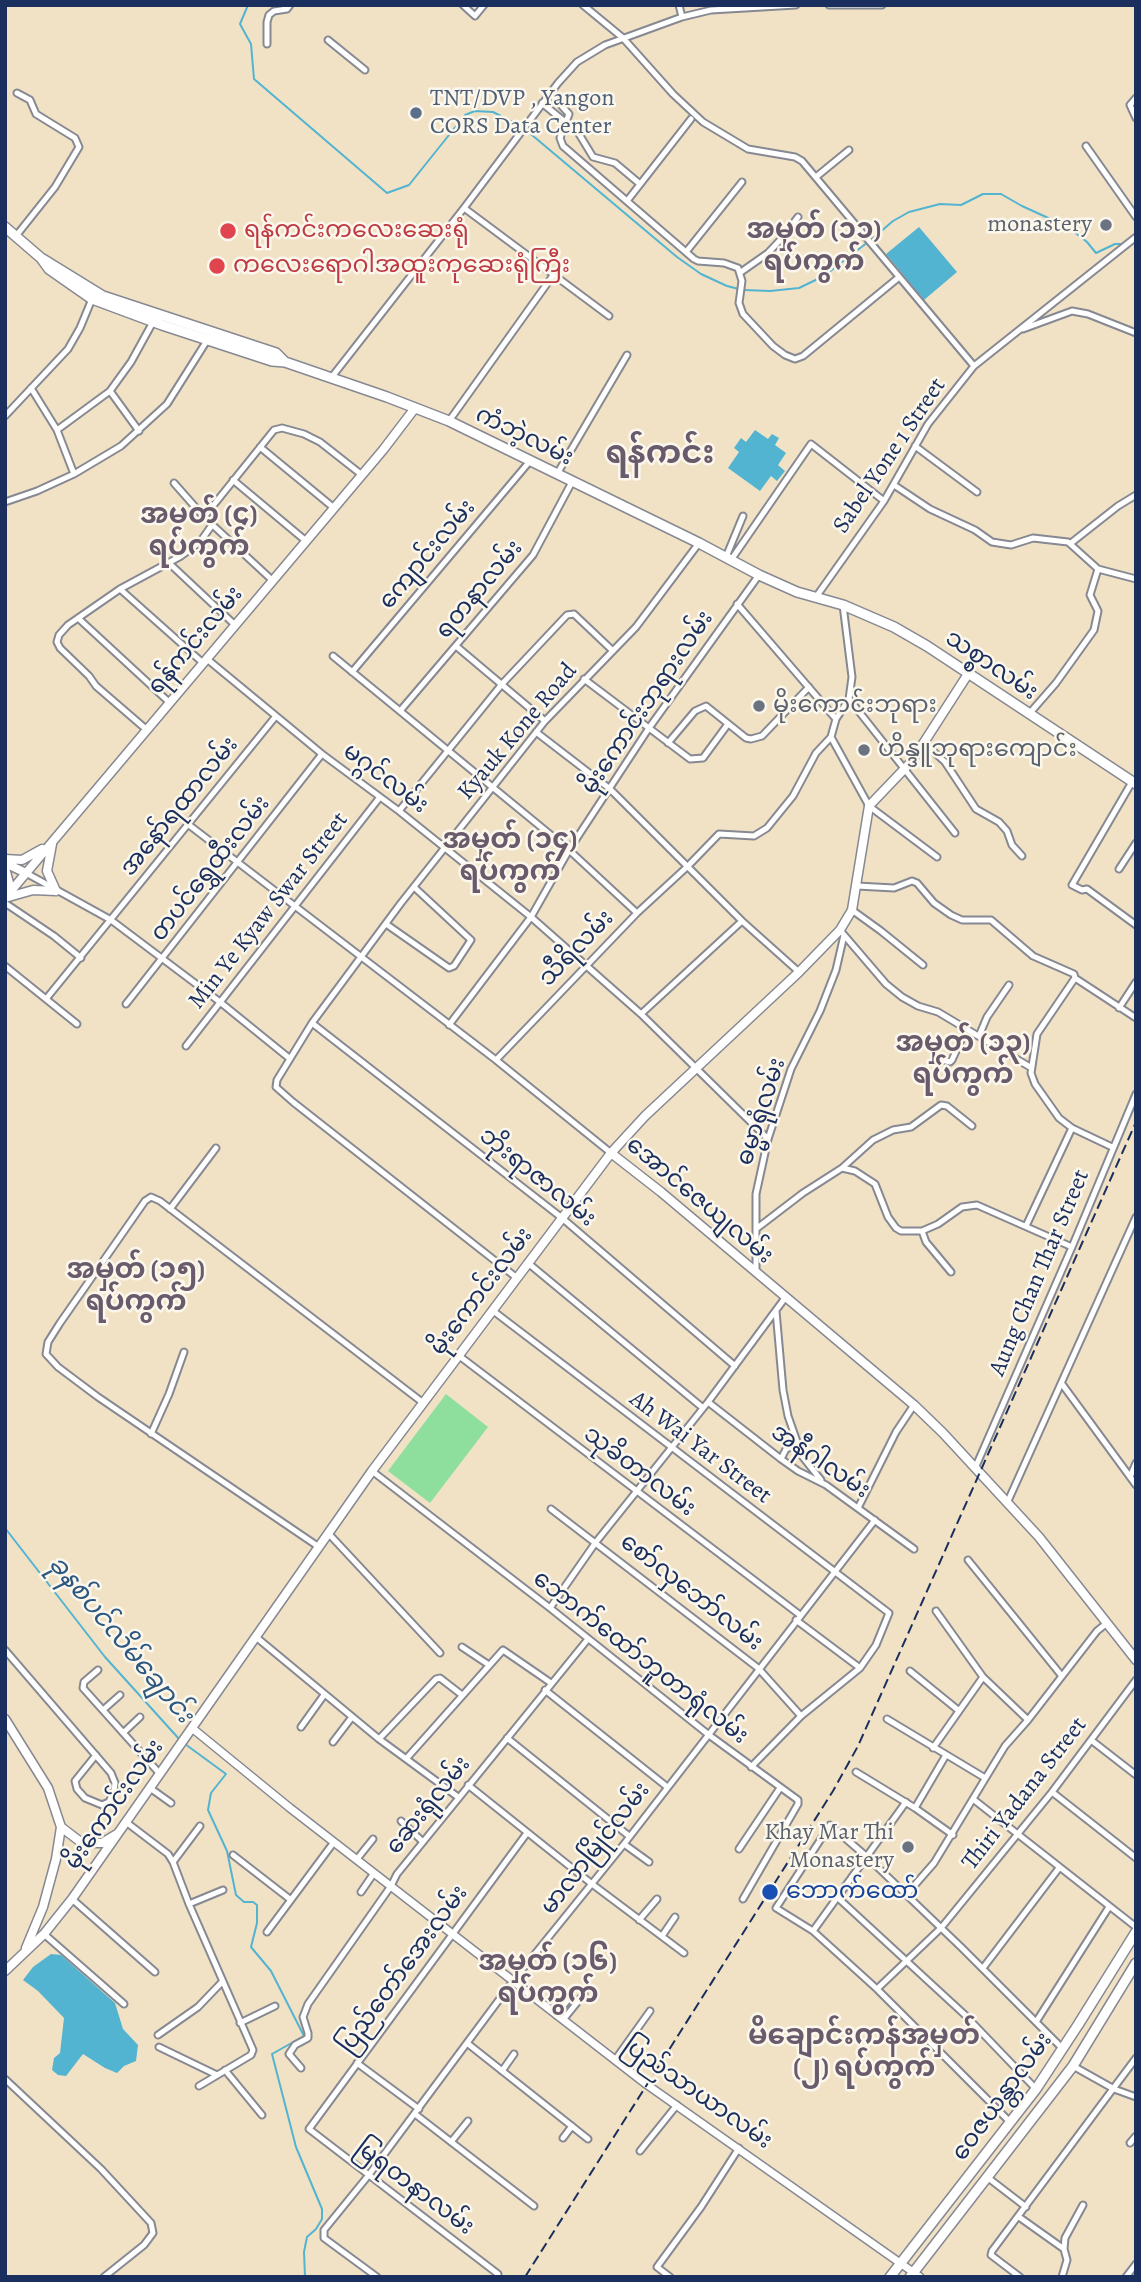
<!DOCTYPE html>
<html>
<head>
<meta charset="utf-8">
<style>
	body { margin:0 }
	#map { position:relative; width:1141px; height:2282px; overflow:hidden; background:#f1e2c5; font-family:Alegreya,serif }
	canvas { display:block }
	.frame { position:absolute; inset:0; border:7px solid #1b2f5e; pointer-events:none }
</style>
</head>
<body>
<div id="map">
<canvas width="1141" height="2282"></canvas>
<div class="frame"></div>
</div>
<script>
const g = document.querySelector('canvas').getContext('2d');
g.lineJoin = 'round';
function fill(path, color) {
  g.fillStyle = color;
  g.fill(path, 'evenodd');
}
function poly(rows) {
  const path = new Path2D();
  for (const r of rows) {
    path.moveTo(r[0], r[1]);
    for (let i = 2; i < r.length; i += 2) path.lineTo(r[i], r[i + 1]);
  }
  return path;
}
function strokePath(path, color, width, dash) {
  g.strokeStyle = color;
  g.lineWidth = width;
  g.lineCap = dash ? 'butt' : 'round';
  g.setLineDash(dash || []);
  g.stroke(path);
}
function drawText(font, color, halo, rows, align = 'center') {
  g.font = font + ' Alegreya,"Noto Sans Myanmar",serif';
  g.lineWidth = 5;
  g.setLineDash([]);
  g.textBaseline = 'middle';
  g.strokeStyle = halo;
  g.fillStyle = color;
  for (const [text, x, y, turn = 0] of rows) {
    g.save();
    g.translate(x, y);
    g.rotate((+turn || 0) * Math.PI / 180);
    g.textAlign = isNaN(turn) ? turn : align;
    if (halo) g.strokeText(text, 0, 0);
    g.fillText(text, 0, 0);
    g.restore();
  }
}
fill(poly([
	[446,1394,488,1427,430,1503,388,1471]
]), '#8edf9e');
fill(poly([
	[919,227,957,272,924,300,886,254],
	[755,430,768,439,772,434,779,438,775,445,786,453,778,465,785,471,777,481,771,476,760,491,728,468,739,452,734,448,741,438,746,442],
	[51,1954,61,1955,115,2003,123,2029,138,2045,136,2061,124,2066,117,2073,105,2068,83,2054,66,2076,58,2075,52,2070,54,2058,60,2053,64,2018,38,1991,23,1980,33,1967]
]), '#52b4d1');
strokePath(poly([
	[248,5,240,24,251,44,254,79,387,193,409,185,465,115,475,111,493,112,522,127],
	[526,130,677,257,701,274,727,286,739,289],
	[872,239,893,221,909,212,940,204,961,205,983,194,1001,194,1022,206,1068,227,1087,242,1096,253,1115,244,1124,244],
	[744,290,770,291,799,288,824,276,868,242],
	[5,1528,105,1657,180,1740],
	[185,1744,226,1774,211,1793,208,1810,227,1851,236,1895,244,1902,253,1902,257,1905,257,1923,251,1947,271,1971,304,2036,272,2054,296,2147,322,2209,322,2219,316,2229,307,2237,304,2252,305,2277]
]), '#52b4d1', 2);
const minor = poly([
	[463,5,475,16,484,5],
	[583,5,623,38,673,94,703,122,748,149,795,157,802,161,974,366],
	[679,5,682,17],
	[829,5,882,5],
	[328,40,365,70],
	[267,44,267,22,269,15,274,11,287,9,290,5],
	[550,93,569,114,560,138,563,146,694,259,698,261,724,263,738,268,742,281,739,303,743,314,773,346,785,355,795,359,803,356,898,278],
	[1136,98,1130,105,1136,118],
	[542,103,565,122],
	[576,129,593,157,615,163,640,184],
	[1086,146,1136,217],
	[816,177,849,150],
	[627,201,691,119],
	[464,208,609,316],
	[16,236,55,187,79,147,75,138,36,114,30,100,17,93],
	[686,252,742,182],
	[741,272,768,253,783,237,798,217],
	[1023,329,1072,311,1088,314,1136,333],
	[331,378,464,208,558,83,577,62,605,45,682,17,711,10,796,5],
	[31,388,57,430],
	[110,391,139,431],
	[5,416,68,349,80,328,92,299],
	[449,421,554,274],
	[915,446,977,492],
	[260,447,334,508],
	[74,474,57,430,110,391,131,362,153,322],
	[557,474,627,355],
	[233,480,306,541],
	[174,483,204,517,272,580],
	[894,485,930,509,975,530,992,542,1011,545,1033,538,1068,542,1098,569,1136,579],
	[5,502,37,491,74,474,121,446,167,404,208,339],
	[204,517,274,430,282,428,304,434,320,442,362,475],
	[1071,543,1118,506,1136,495],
	[726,557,743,516],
	[731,560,811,444,884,501],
	[169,563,235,625],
	[120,589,203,663],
	[816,597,884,501,928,424,974,366,1136,237],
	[737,604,836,719],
	[843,605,852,677,849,699,836,719,831,737,869,806,937,857],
	[78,618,170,703],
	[456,646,545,721],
	[333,656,569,850,637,913],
	[207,659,322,754,399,811,531,917,641,1014,768,1139],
	[352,672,530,461],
	[584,679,690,759,703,758,728,724],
	[849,699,955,833],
	[400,711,533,555,572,482],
	[1029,714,1056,683,1094,630,1098,611,1090,595,1098,569],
	[147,730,96,686,89,676,60,648,57,642,59,635,68,625,120,589,181,556,200,542,212,525],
	[536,732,610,789,742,921,799,972],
	[668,743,695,711,706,706,746,738,751,739,762,736,809,687],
	[925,744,945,762,976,809,999,822,1007,831,1012,845,1022,856],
	[1132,782,1072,885,1082,890,1087,889,1136,925],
	[399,811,502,684,567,615,574,614,613,651],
	[189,825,496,1060,611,1153],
	[1119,869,1136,843],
	[26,873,111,920,220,1002,289,1058],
	[857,886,894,888,912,881,917,883,934,903,951,915,962,920,991,920,1033,956,1074,974,1075,978,1037,1034,1031,1073,1035,1084,1059,1118,1072,1128,1112,1147],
	[5,903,54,936,81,958],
	[852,910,881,931,923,965],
	[386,924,449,968,454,966,471,940,414,887],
	[844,935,886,984,902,997,918,1006,938,1012,1030,1067],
	[5,966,77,1024],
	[1075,978,1136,1018],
	[46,999,276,716],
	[126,1004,322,754],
	[1119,1008,1136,982],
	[641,1014,742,921],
	[312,1023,562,1218,735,1366],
	[449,1025,531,917,569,850,649,728,759,575],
	[979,1036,987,1017,1009,985],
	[186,1046,380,797],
	[938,1059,950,1062,952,1060,966,1029],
	[496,1060,637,913,688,866,719,834,754,836,767,828,793,796,816,753,831,737],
	[842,1168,855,1171,875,1184,888,1217,896,1228,901,1231,922,1231,938,1224,962,1207,977,1205,1072,1247],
	[170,1209,216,1148],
	[1026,1226,1072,1128],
	[756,1229,803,1193,842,1168,873,1140,893,1130,911,1127,941,1105,947,1106,972,1126],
	[922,1231,926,1242,951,1272],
	[528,1263,703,1408],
	[756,1273,756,1194,768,1139,791,1069,820,1011,836,970,844,935,840,930],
	[517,1278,293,1102,276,1087,277,1080,312,1023,401,903,545,721,636,627,699,543],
	[492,1310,889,1613,876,1645,860,1668,801,1716,751,1767],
	[776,1311,783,1390,788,1416,802,1456,821,1480],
	[458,1355,800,1615],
	[1062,1384,1136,1485],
	[708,1402,781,1459,798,1471,826,1485,914,1549],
	[151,1434,169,1394,184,1352],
	[781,1459,786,1449,797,1445],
	[976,1466,1072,1247,1136,1094],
	[372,1471,550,1608,709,1735,798,1800,798,1804,743,1899],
	[1130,1477,1136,1463],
	[1008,1501,1136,1217],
	[858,1508,896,1432,914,1405],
	[551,1509,758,1668,801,1716],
	[329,1534,440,1653],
	[319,1547,98,1397,58,1367,46,1354,48,1342,60,1323,145,1201,151,1197,160,1201,422,1402],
	[968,1560,1061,1675],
	[550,1608,596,1542,708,1402,785,1298],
	[936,1611,983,1677,1028,1720],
	[796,1620,860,1668],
	[256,1637,379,1739,458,1797],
	[462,1647,489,1665],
	[5,1650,111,1773,115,1783,114,1791,109,1802,102,1805,85,1798,77,1789,75,1781,96,1755],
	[98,1670,84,1682,83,1688,160,1774],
	[910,1671,958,1710],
	[545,1690,666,1786],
	[103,1710,120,1695],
	[887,1719,985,1778],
	[301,1727,324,1695],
	[123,1733,140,1717],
	[507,1738,629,1836],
	[379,1739,436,1679,440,1678,462,1695],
	[1091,1740,1136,1775],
	[333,1742,352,1717],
	[933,1748,983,1677],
	[406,1759,503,1650,551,1683],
	[856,1772,915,1808,953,1835],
	[468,1785,592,1884,684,1953],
	[150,1788,171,1803],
	[1052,1792,1136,1858],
	[973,1799,1136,1927],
	[915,1808,946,1755],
	[401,1821,423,1842],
	[126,1822,168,1854,173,1862,189,1904,253,2050,251,2055,199,2086],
	[624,1844,649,1862],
	[739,1849,780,1788],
	[233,1855,291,1900],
	[357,1859,373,1839],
	[173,1862,200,1826],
	[361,1892,374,1873],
	[906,1895,934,1863,1005,1746,1028,1720,1097,1631,1107,1623],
	[837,1897,964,2014,1036,2089],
	[72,1899,155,1972],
	[189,1904,223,1890],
	[639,1920,657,1899],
	[813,1931,906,1802],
	[267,1932,334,1842],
	[44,1934,124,2004],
	[662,1936,675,1917],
	[983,1968,1059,1868],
	[877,1989,941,1928,1052,1792,1136,1680],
	[556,2015,571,1996],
	[563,2020,584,1994],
	[1036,2022,1109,1907],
	[240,2023,275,2006],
	[158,2035,198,2007,222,1982],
	[467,2043,588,2139],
	[159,2047,217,2075],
	[615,2060,650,2011],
	[357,2063,419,2109],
	[1073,2066,1114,2089,1136,2097],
	[301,2068,289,2054,295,2045,308,2038,308,2033,303,2017,308,2004,391,1886,397,1874,588,1639],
	[225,2070,262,2115],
	[502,2071,514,2054],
	[5,2079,101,2169,151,2223,153,2233,144,2245,104,2277],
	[415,2114,534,2206],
	[1010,2122,877,1989,813,1931,776,1908,830,1825,867,1857,962,1948,1063,2049],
	[563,2138,572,2126],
	[451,2142,468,2121],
	[1130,2143,1136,2136],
	[640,2151,677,2105],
	[987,2177,1026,2207],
	[1019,2217,1064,2249],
	[498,2274,309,2129,527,1833],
	[377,2277,324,2238,324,2230,368,2176,513,1981,624,1844,875,1520],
	[670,2277,657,2267,701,2207,739,2148],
	[1020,2277,991,2255,992,2251,1136,2058],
	[1062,2277,1067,2260,1064,2249,1065,2238,1083,2205],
	[1126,2277,1136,2264]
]);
const tertiary = poly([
	[192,1728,290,1808,646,2084,920,2277]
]);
const secondary = poly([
	[52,844,47,871,56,891],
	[5,859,22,860,42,849],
	[5,863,26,873],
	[5,868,9,883,6,895],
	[5,898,383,450,415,408],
	[5,898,33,890,56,891],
	[611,1153,661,1192,914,1405,943,1433,1039,1537,1136,1660],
	[5,1719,48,1788,61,1827,56,1859,43,1907,26,1948],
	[61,1827,82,1843,102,1843,117,1834],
	[5,1971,44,1934,72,1899,372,1471,611,1153,645,1116,799,972,840,930,852,910,869,806,912,761,968,674]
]);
const primary = poly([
	[5,227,41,258,49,269,92,299,162,325,272,361,285,362,387,397,449,421,699,543,759,575,797,592,843,605,894,627,927,646,1136,784],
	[43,259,103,296,276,353,285,362],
	[890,2277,1036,2089,1078,2025,1136,1932],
	[910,2277,1073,2066,1136,1963]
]);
strokePath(minor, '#868892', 9);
strokePath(tertiary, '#868892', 10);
strokePath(secondary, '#868892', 11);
strokePath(primary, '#868892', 12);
strokePath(minor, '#fff', 5);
strokePath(tertiary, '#fff', 7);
strokePath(secondary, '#fff', 8);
strokePath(primary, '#fff', 9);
strokePath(poly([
	[525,2277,833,1791,858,1746,1136,1122]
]), '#1b2f5e', 2, [10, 5]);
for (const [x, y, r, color] of [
	[416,113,7,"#5c6f8a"],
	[1106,225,7,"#6b7280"],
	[228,231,9,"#e0444e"],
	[217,266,9,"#e0444e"],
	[759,706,7,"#6b7280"],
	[864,750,7,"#6b7280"],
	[908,1847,7,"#6b7280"],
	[770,1892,9,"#1a4fb4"]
]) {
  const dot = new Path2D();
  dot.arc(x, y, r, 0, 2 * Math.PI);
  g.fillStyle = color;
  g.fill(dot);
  strokePath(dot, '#fbf7ec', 2.5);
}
drawText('24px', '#4e5e75', '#fbf7ec', [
	["TNT/DVP , Yangon",430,99],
	["CORS Data Center",430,127]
], 'left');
drawText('24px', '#5b616d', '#fbf7ec', [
	["monastery",1092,225],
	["မိုးကောင်းဘုရား",773,706,"left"],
	["ဟိန္ဒူဘုရားကျောင်း",878,750,"left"],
	["Khay Mar Thi",894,1833],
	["Monastery",894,1861]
], 'right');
drawText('24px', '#be3a42', '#fbf7ec', [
	["ရန်ကင်းကလေးဆေးရုံ",244,231],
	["ကလေးရောဂါအထူးကုဆေးရုံကြီး",233,266]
], 'left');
drawText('24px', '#1b2f5e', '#fbf7ec', [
	["ကံဘဲ့လမ်း",524,437,26],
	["Sabel Yone 1 Street",890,456,-56],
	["ကျောင်းလမ်း",428,555,-50],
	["ရတနာလမ်း",480,590,-50],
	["ရန်ကင်းလမ်း",196,641,-50],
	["သစ္စာလမ်း",991,666,34],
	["မိုးကောင်းဘုရားလမ်း",648,703,-56],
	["Kyauk Kone Road",518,732,-50],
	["မဂ္ဂင်လမ်း",385,779,37],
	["အနော်ရထာလမ်း",180,807,-51],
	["တပင်ရွှေထီးလမ်း",211,869,-52],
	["Min Ye Kyaw Swar Street",269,911,-52],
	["သီရိလမ်း",577,949,-46],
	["ဓမ္မာရုံလမ်း",762,1112,-72],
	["ဘိုးရာဇာလမ်း",537,1178,39],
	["အောင်ဇေယျလမ်း",699,1201,40],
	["Aung Chan Thar Street",1040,1273,-67],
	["မိုးကောင်းလမ်း",482,1292,-53],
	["Ah Wai Yar Street",700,1448,37],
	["အနီဂါလမ်း",820,1462,34],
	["သုခိတာလမ်း",639,1472,37],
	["စော်လှဘော်လမ်း",691,1593,38],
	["ဘောက်ထော်ဘူတာရုံလမ်း",640,1658,38],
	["Thiri Yadana Street",1025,1794,-52],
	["မိုးကောင်းလမ်း",115,1805,-55],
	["ဆေးရုံလမ်း",429,1806,-51],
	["မာလာမြိုင်လမ်း",596,1849,-52],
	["ပြည်တော်အေးလမ်း",404,1970,-54],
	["ပြည်သာယာလမ်း",697,2094,35],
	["ဝေဇယန္တာလမ်း",1003,2097,-54],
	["မြရတနာလမ်း",414,2188,37]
]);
drawText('24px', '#164399', '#fbf7ec', [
	["ဘောက်ထော်",786,1892]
], 'left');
drawText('italic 26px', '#2c5780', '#fbf7ec', [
	["ခုနစ်ပင်လိမ်ချောင်း",120,1640,50]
]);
drawText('bold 28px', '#695b6b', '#fbf7ec', [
	["အမှတ် (၁၁)",814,231],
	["ရပ်ကွက်",814,263],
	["အမှတ် (၄)",199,516],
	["ရပ်ကွက်",199,548],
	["အမှတ် (၁၄)",510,841],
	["ရပ်ကွက်",510,873],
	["အမှတ် (၁၃)",963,1044],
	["ရပ်ကွက်",963,1076],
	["အမှတ် (၁၅)",136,1271],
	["ရပ်ကွက်",136,1303],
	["အမှတ် (၁၆)",548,1963],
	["ရပ်ကွက်",548,1995],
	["မိချောင်းကန်အမှတ်",864,2037],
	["(၂) ရပ်ကွက်",864,2069]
]);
drawText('bold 32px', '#695b6b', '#fbf7ec', [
	["ရန်ကင်း",660,455]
]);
</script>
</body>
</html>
